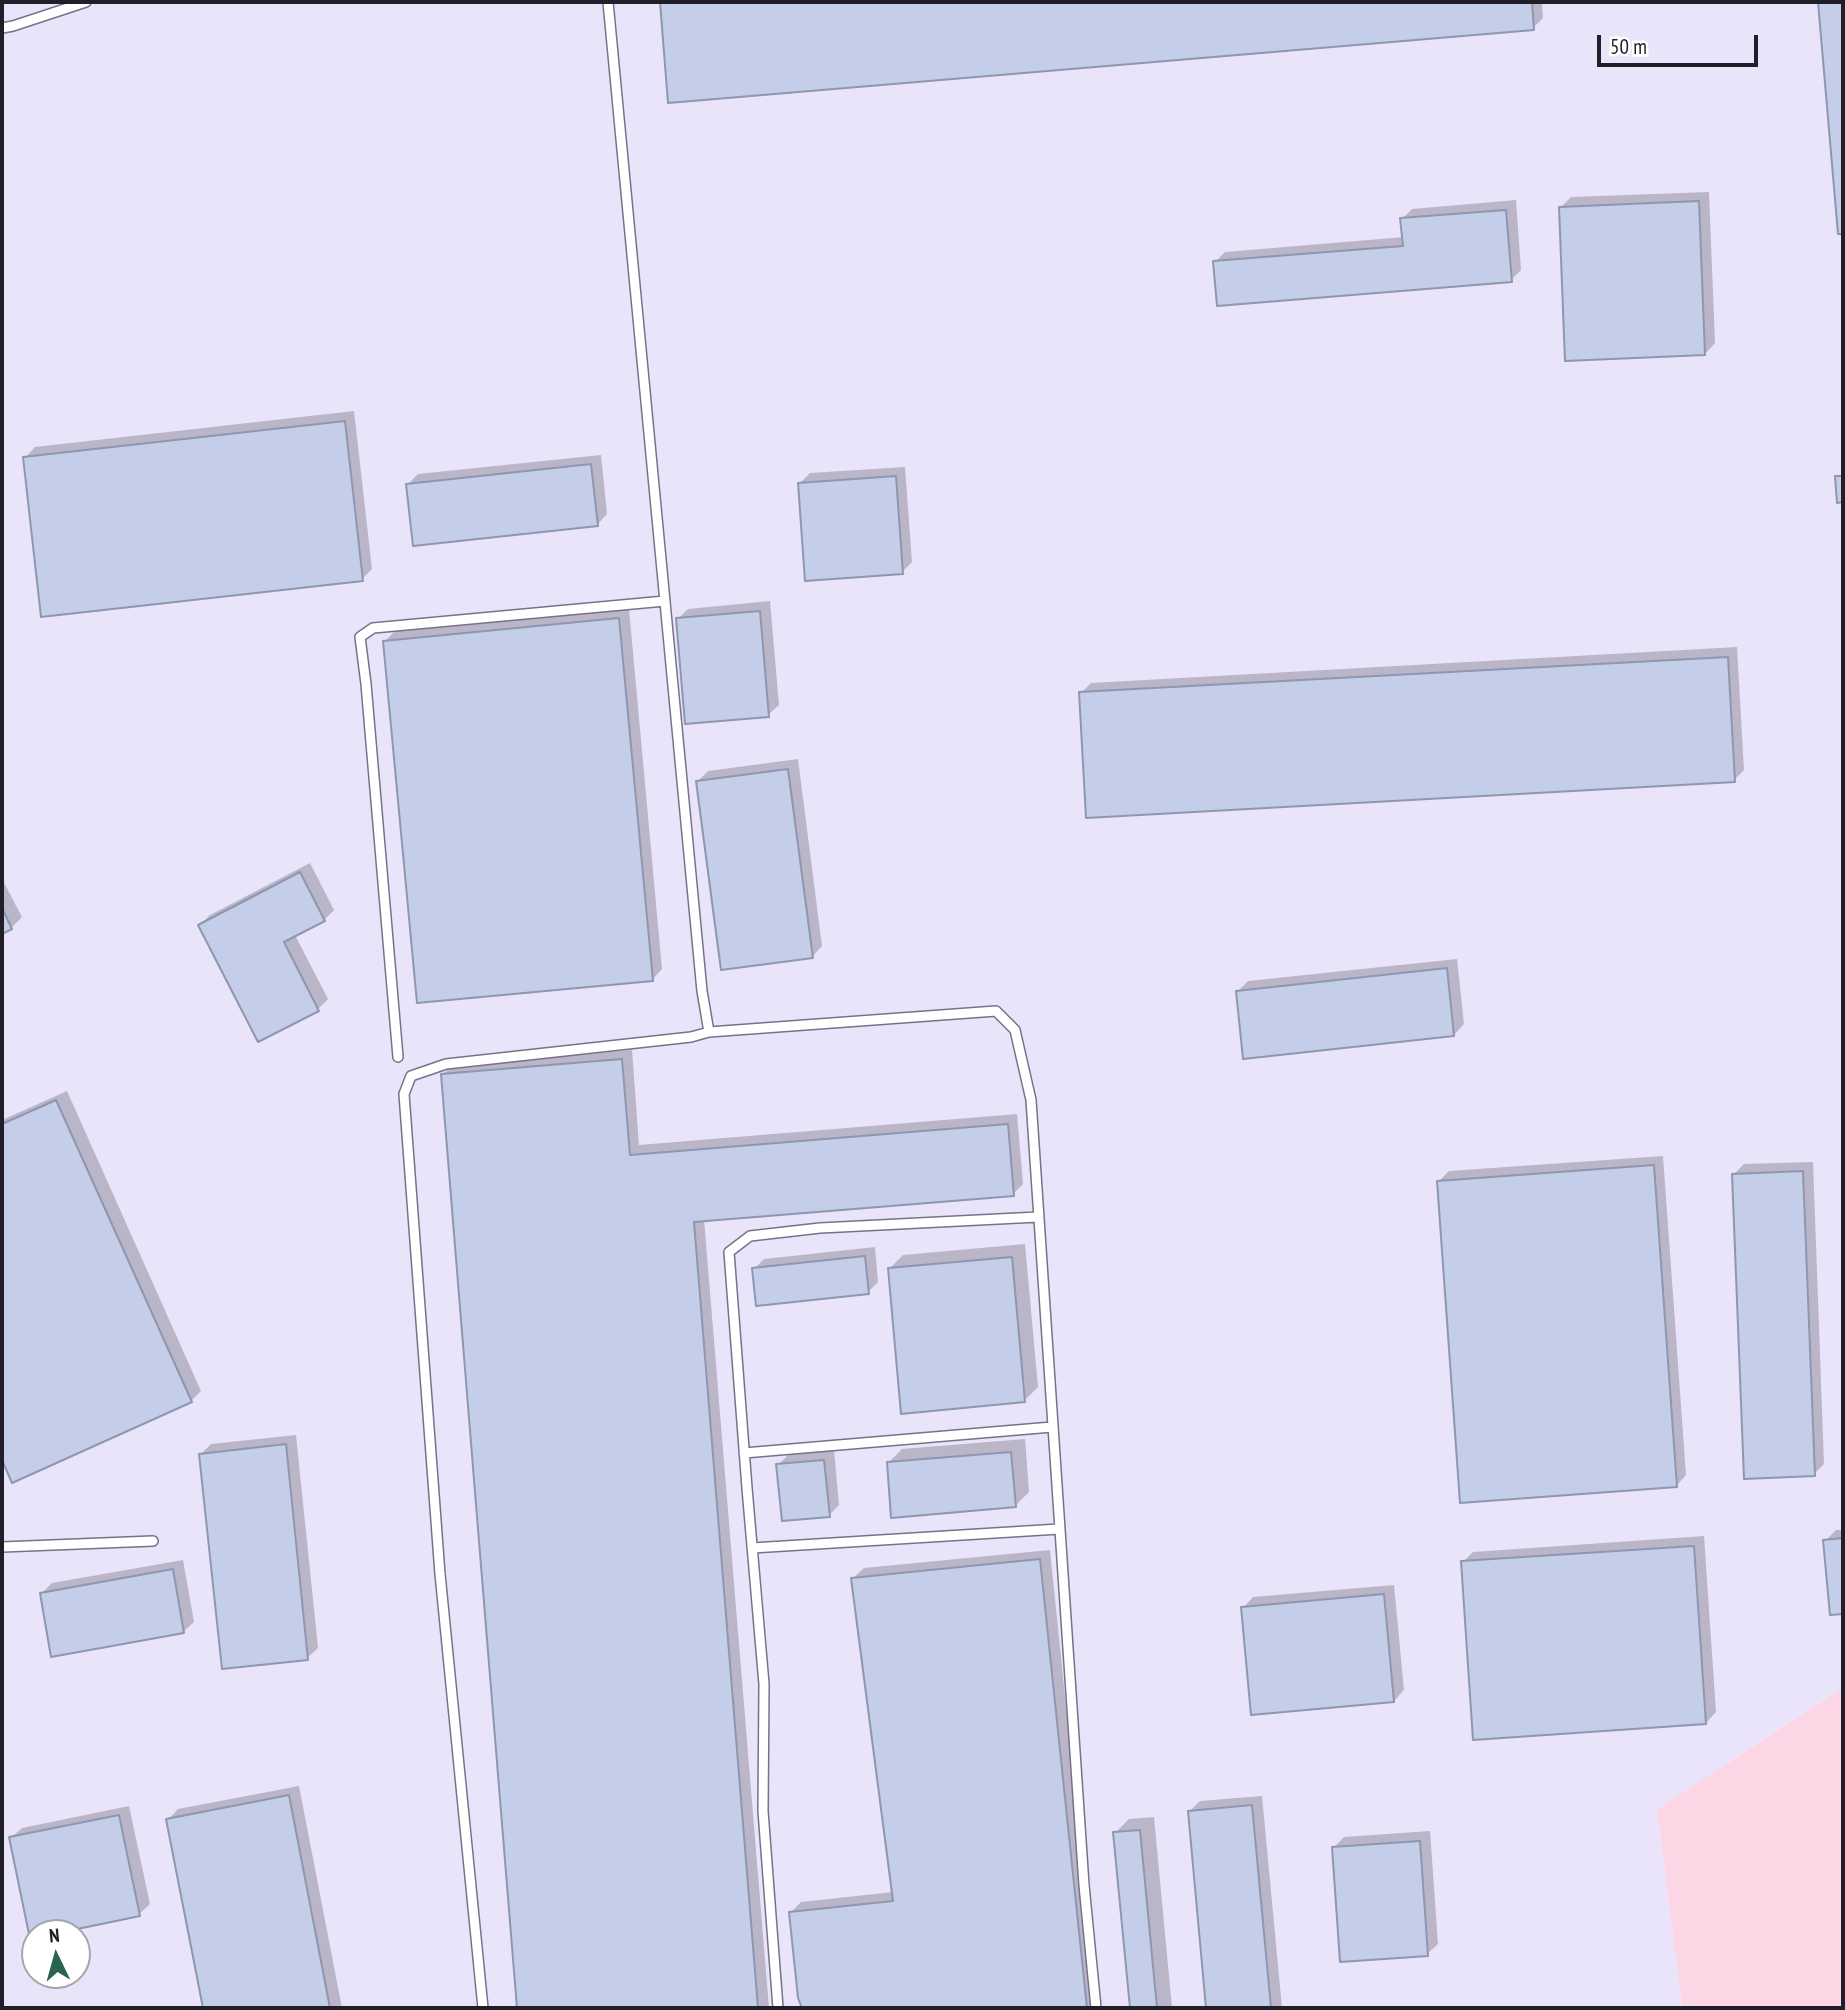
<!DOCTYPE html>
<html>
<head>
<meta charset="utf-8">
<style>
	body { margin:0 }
	#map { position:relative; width:1845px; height:2010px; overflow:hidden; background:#f3f1fc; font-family:"PT Sans Narrow",sans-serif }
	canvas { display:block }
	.frame { position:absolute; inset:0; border:4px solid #201e28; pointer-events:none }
	.north { position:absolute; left:21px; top:1919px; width:70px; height:70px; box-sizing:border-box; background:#fff; border:2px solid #a6a5a9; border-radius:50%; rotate:355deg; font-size:19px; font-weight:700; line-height:28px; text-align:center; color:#201e28 }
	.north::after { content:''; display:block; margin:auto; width:24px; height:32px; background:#2b644c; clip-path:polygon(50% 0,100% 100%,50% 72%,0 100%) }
	.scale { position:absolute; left:1597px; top:35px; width:161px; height:32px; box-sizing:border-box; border:4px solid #201e28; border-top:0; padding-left:9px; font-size:21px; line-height:24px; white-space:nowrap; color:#201e28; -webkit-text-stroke:5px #fff; paint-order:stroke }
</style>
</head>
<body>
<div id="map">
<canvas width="1845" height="2010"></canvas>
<div class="frame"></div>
<div class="north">N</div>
<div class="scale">50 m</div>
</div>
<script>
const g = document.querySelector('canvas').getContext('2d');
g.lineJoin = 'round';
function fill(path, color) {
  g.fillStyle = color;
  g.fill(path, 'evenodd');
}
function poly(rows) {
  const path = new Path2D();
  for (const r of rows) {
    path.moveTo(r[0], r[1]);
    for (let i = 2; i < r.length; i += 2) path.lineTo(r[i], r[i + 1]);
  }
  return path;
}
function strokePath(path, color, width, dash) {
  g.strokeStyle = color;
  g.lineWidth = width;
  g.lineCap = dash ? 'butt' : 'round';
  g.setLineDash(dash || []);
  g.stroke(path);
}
fill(poly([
	[2,2,1843,2,1843,1688,1657,1809,1682,2008,2,2008],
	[35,1933,77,1933,77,1975,35,1975]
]), '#e9e4fa');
fill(poly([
	[1843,1688,1843,2008,1682,2008,1657,1809]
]), '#fdd6e6');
fill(poly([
	[661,2,1542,2,1543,18,1533,28,670,101],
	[1819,2,1843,2,1843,232,1840,233],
	[1709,192,1715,343,1705,354,1561,207,1571,197],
	[1516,200,1521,270,1511,280,1215,262,1225,252,1404,237,1402,219,1412,209],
	[354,411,372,569,362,579,25,458,35,447],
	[601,455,607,514,597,525,408,484,418,474],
	[905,467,912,562,902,572,800,483,810,473],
	[770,601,779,705,768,715,678,619,688,609],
	[629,609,662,969,652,980,385,641,395,631],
	[1737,647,1744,770,1734,780,1081,693,1091,683],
	[798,759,822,946,812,957,698,781,708,771],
	[310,863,334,910,324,920,295,935,328,999,318,1009,259,1040,200,925,210,915],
	[2,879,22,917,11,928,2,932],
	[1457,959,1464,1024,1454,1035,1238,991,1248,981],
	[632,1050,639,1145,1017,1114,1023,1184,1013,1194,704,1219,769,2008,519,2008,442,1075,453,1065],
	[67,1091,201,1391,191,1401,13,1481,2,1456,2,1120],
	[1663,1156,1686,1475,1676,1486,1439,1181,1449,1171],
	[1813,1162,1824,1464,1814,1474,1734,1174,1744,1164],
	[1025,1244,1038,1387,1024,1401,889,1269,903,1255],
	[875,1247,878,1282,868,1292,754,1269,764,1259],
	[296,1435,318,1648,307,1658,201,1454,211,1444],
	[1025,1439,1029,1492,1015,1506,888,1463,902,1449],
	[834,1450,839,1505,829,1515,778,1465,788,1455],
	[1836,1530,1843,1530,1843,1612,1832,1613,1825,1541],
	[1704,1536,1716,1712,1706,1723,1463,1562,1473,1552],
	[1050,1550,1097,2008,804,2008,800,1997,790,1913,801,1902,893,1892,853,1578,864,1568],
	[183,1560,194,1622,183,1632,42,1593,52,1583],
	[1394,1585,1404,1690,1394,1701,1243,1608,1253,1597],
	[299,1786,342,2008,205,2008,168,1820,178,1809],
	[1262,1796,1282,2008,1208,2008,1189,1812,1200,1801],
	[129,1806,150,1904,139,1914,49,1933,35,1933,35,1936,11,1838,22,1828],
	[1154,1817,1172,2008,1132,2008,1115,1833,1129,1819],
	[1430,1831,1438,1944,1427,1954,1333,1848,1344,1837]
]), '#0003');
const building = poly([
	[660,2,1532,2,1534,30,668,103,660,2],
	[1818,2,1843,2,1843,234,1838,234,1818,2],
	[1699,201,1705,355,1565,361,1559,207,1699,201],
	[1506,210,1512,282,1217,306,1213,261,1403,246,1400,218,1506,210],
	[345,421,363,581,41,617,23,457,345,421],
	[591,464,598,526,413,546,406,484,591,464],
	[896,476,903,574,805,581,798,483,896,476],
	[1835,476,1843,476,1843,502,1837,503,1835,476],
	[760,611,769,717,685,724,676,618,760,611],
	[619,618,653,981,417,1003,383,641,619,618],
	[1728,657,1735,782,1086,818,1079,692,1728,657],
	[788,769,813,958,721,970,696,781,788,769],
	[300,872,325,921,284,942,319,1011,258,1042,198,925,300,872],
	[2,908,12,929,2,934,2,908],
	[1447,968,1454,1036,1243,1059,1236,991,1447,968],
	[622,1059,630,1155,1008,1124,1014,1196,694,1222,758,2008,517,2008,441,1074,622,1059],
	[56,1100,192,1402,12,1483,2,1460,2,1124,56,1100],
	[1654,1165,1677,1487,1460,1503,1437,1181,1654,1165],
	[1803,1171,1815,1476,1744,1479,1732,1174,1803,1171],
	[865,1256,869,1294,756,1306,752,1268,865,1256],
	[1012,1257,1025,1402,901,1414,888,1268,1012,1257],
	[286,1444,308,1660,222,1669,199,1454,286,1444],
	[1011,1452,1016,1507,891,1518,887,1462,1011,1452],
	[824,1460,830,1517,782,1521,776,1464,824,1460],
	[1843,1538,1843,1614,1830,1615,1823,1540,1843,1538],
	[1694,1546,1706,1724,1473,1740,1461,1561,1694,1546],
	[1040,1559,1087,2008,802,2008,798,1998,789,1912,893,1901,851,1578,1040,1559],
	[173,1569,184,1633,51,1657,40,1593,173,1569],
	[1384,1594,1394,1702,1251,1715,1241,1607,1384,1594],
	[289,1795,330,2008,203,2008,166,1819,289,1795],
	[1252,1805,1271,2008,1206,2008,1188,1811,1252,1805],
	[119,1815,140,1916,58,1933,35,1933,35,1938,30,1939,9,1837,119,1815],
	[1140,1830,1157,2008,1130,2008,1113,1832,1140,1830],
	[1420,1841,1428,1956,1340,1962,1332,1847,1420,1841]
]);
fill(building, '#c5cee9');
strokePath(building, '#8e96b0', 2);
const lane = poly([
	[2,28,13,26,86,2],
	[709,1032,996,1011,1015,1030,1031,1100,1084,1885,1096,2008],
	[398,1057,366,684,360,637,373,628,665,601],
	[744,1453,1052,1427],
	[2,1547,153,1541],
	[752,1548,1059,1529],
	[483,2008,440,1574,404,1094,411,1076,446,1064,691,1037,709,1032,702,991,608,2],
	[778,2008,763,1811,764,1684,747,1488,729,1252,750,1236,820,1228,1038,1217]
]);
strokePath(lane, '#78718a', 12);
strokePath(lane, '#fff', 9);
</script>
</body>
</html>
